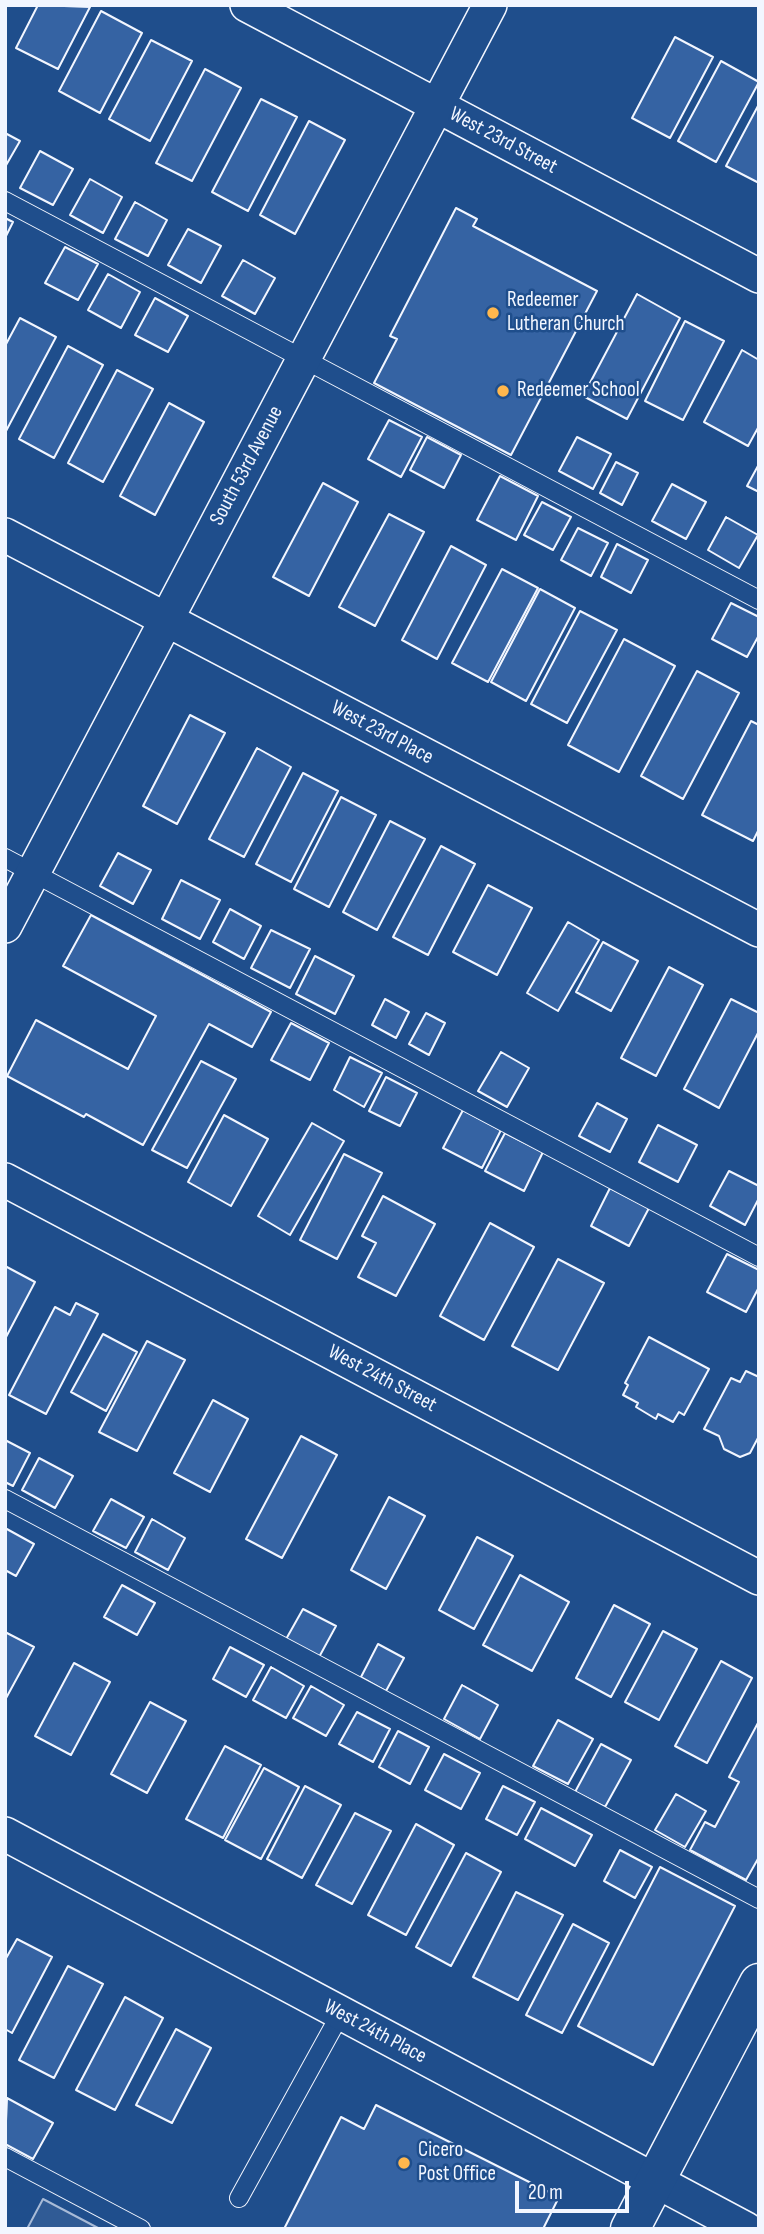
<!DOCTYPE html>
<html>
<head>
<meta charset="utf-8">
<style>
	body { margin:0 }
	#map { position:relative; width:764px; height:2234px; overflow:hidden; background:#1f4e8c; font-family:"Sofia Sans Condensed",sans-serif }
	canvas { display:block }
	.frame { position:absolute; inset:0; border:7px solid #f2f6ff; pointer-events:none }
	.scale { position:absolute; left:515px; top:2181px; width:114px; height:32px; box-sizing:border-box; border:4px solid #f2f6ff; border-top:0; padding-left:9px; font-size:21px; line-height:24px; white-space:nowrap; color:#f2f6ff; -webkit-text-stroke:5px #1f4e8c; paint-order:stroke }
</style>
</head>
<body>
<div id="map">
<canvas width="764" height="2234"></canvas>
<div class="frame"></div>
<div class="scale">20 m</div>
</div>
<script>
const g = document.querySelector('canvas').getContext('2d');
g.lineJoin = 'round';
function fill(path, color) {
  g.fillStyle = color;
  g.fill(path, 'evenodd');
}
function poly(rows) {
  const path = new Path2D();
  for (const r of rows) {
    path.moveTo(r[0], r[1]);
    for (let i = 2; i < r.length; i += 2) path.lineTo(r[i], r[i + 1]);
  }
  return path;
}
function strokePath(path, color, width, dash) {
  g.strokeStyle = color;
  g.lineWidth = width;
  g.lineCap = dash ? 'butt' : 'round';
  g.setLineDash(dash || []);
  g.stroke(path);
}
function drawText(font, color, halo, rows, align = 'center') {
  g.font = font + ' "Sofia Sans Condensed",sans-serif';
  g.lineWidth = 5;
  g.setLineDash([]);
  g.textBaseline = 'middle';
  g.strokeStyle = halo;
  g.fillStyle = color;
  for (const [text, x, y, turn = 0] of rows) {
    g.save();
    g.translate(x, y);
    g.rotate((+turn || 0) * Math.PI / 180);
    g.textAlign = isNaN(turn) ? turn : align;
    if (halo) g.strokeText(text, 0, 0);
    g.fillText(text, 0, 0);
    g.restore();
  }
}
const parking = poly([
	[43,2199,100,2229,27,2229,43,2199]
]);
fill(parking, '#305b95');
strokePath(parking, '#a8bbd7', 2);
const building = poly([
	[38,5,90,7,58,69,16,48,38,5],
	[101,11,142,33,100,113,59,91,101,11],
	[675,37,713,57,670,138,632,118,675,37],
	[151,40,192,61,150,141,109,119,151,40],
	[721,61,759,82,716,162,678,141,721,61],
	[205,69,241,88,192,181,156,163,205,69],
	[261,99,297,117,248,211,212,192,261,99],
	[759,104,759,183,726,166,759,104],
	[309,121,345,140,295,234,260,215,309,121],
	[5,133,20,141,5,167,5,133],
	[40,151,73,169,53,205,20,188,40,151],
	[90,179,122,197,103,233,70,215,90,179],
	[135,202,167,220,148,256,115,239,135,202],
	[456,208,477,219,473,226,597,291,511,455,374,383,397,339,390,336,456,208],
	[5,218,13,222,5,238,5,218],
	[188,229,221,246,201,283,168,265,188,229],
	[65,247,98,264,78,300,45,283,65,247],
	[243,260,275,278,255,314,222,296,243,260],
	[108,274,140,292,121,328,88,310,108,274],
	[637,294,680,318,627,419,583,396,637,294],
	[155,298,188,316,168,352,135,335,155,298],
	[20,318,56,337,6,431,5,346,20,318],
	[685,321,724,341,683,420,645,401,685,321],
	[68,346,103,365,54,458,19,439,68,346],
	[742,350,759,360,759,426,748,446,704,422,742,350],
	[117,370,153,389,103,482,68,463,117,370],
	[169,403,204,422,155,515,120,496,169,403],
	[389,420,422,437,401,477,368,459,389,420],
	[427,437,461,455,444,488,410,470,427,437],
	[577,437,611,454,593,489,559,471,577,437],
	[616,462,638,473,622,505,600,493,616,462],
	[759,464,759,492,747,486,759,464],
	[500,476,538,496,516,540,477,520,500,476],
	[323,483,358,502,309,596,273,577,323,483],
	[672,484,706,502,686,539,652,521,672,484],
	[542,502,571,517,553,550,524,535,542,502],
	[389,514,424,532,375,626,339,607,389,514],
	[726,517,758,535,739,568,708,550,726,517],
	[578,528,608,543,591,576,561,560,578,528],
	[617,544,648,560,631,593,601,577,617,544],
	[451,546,486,565,437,659,402,640,451,546],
	[502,569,538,588,488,682,452,663,502,569],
	[540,589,575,608,526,701,491,682,540,589],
	[731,603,759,617,759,635,747,657,712,639,731,603],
	[580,611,617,630,567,723,531,704,580,611],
	[624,639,675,666,619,772,568,745,624,639],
	[697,671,739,693,683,799,641,776,697,671],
	[190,715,225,733,177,824,143,806,190,715],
	[751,721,759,725,759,829,753,841,702,815,751,721],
	[257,748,291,767,244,857,209,839,257,748],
	[303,773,338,791,291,882,256,864,303,773],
	[341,797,376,815,329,907,294,889,341,797],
	[390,821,425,839,377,930,343,912,390,821],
	[441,846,475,864,428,955,393,937,441,846],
	[118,853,151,870,133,904,100,886,118,853],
	[181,880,220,900,200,939,162,919,181,880],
	[488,885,532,908,497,975,453,952,488,885],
	[230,909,261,926,244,959,213,942,230,909],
	[91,915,271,1012,252,1047,209,1024,143,1145,86,1114,84,1117,7,1076,36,1020,128,1069,156,1016,63,966,91,915],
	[568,922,599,940,558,1011,527,993,568,922],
	[271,930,310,949,290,988,251,968,271,930],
	[603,942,638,961,611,1011,576,992,603,942],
	[315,956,354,976,335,1014,296,994,315,956],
	[669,967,703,985,656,1076,621,1058,669,967],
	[385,999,409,1012,396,1038,372,1025,385,999],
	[731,999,759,1013,759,1031,719,1108,684,1089,731,999],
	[426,1013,445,1023,429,1055,409,1044,426,1013],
	[291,1023,329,1043,310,1080,271,1060,291,1023],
	[501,1052,529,1068,507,1107,478,1091,501,1052],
	[350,1057,382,1073,364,1107,334,1090,350,1057],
	[201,1061,236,1079,187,1168,152,1150,201,1061],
	[386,1077,417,1093,400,1126,369,1111,386,1077],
	[597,1103,627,1119,610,1152,579,1136,597,1103],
	[463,1110,501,1130,482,1168,443,1148,463,1110],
	[224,1115,268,1139,231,1206,188,1182,224,1115],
	[312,1123,344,1141,290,1235,258,1216,312,1123],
	[658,1125,697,1145,678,1182,639,1162,658,1125],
	[505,1133,543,1152,524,1191,485,1171,505,1133],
	[344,1154,382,1173,337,1259,300,1240,344,1154],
	[729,1171,759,1186,759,1198,745,1225,710,1206,729,1171],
	[610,1188,649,1208,629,1246,591,1226,610,1188],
	[383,1196,435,1224,396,1296,358,1277,376,1243,362,1236,383,1196],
	[490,1223,534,1247,484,1340,440,1316,490,1223],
	[727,1254,759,1270,759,1287,746,1312,707,1292,727,1254],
	[558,1259,604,1283,558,1370,512,1346,558,1259],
	[5,1266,35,1282,5,1339,5,1266],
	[76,1303,98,1314,46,1414,9,1395,55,1307,70,1315,76,1303],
	[103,1334,137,1352,106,1411,71,1392,103,1334],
	[649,1337,709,1369,684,1415,679,1412,673,1422,658,1414,656,1419,636,1407,638,1403,623,1395,628,1385,625,1383,649,1337],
	[147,1341,185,1360,137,1451,99,1432,147,1341],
	[746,1371,759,1377,759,1436,750,1453,740,1457,724,1449,719,1436,704,1429,731,1378,740,1382,746,1371],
	[213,1400,248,1419,210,1492,174,1473,213,1400],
	[301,1436,337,1455,282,1558,246,1539,301,1436],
	[5,1440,30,1453,13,1486,5,1482,5,1440],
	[39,1458,73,1476,55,1508,22,1490,39,1458],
	[389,1497,425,1516,386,1589,351,1570,389,1497],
	[111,1499,144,1517,126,1548,93,1531,111,1499],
	[152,1519,185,1538,168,1570,135,1552,152,1519],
	[5,1528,34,1544,16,1576,5,1570,5,1528],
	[477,1537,513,1556,474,1629,439,1610,477,1537],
	[520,1575,569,1602,532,1671,483,1645,520,1575],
	[122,1585,155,1603,137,1635,104,1617,122,1585],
	[614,1605,650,1624,611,1697,576,1678,614,1605],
	[303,1609,336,1626,318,1659,285,1641,303,1609],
	[663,1631,697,1649,659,1720,625,1702,663,1631],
	[5,1632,34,1647,5,1700,5,1632],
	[378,1644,404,1658,386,1691,361,1677,378,1644],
	[230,1647,264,1665,246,1697,213,1679,230,1647],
	[721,1661,752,1678,707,1763,675,1746,721,1661],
	[74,1663,110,1682,71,1755,35,1736,74,1663],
	[271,1667,304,1686,286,1718,253,1700,271,1667],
	[462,1685,498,1705,480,1739,444,1719,462,1685],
	[311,1686,344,1705,326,1736,293,1718,311,1686],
	[150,1702,186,1721,147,1793,111,1774,150,1702],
	[357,1712,390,1729,373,1762,339,1744,357,1712],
	[558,1720,593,1739,568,1784,533,1766,558,1720],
	[759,1721,759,1857,746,1880,690,1850,705,1822,715,1827,739,1782,729,1777,759,1721],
	[398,1731,429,1747,410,1784,379,1767,398,1731],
	[601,1744,631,1760,605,1807,575,1792,601,1744],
	[225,1746,261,1765,223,1838,186,1819,225,1746],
	[444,1754,480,1773,461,1809,425,1790,444,1754],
	[264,1768,299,1787,261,1859,225,1840,264,1768],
	[305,1786,341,1805,302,1878,267,1859,305,1786],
	[503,1786,535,1802,517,1835,486,1819,503,1786],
	[676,1794,706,1811,685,1847,655,1830,676,1794],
	[541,1808,592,1835,575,1866,525,1839,541,1808],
	[355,1813,391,1831,352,1904,316,1885,355,1813],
	[416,1824,454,1845,406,1935,368,1915,416,1824],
	[620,1850,652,1867,635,1898,604,1881,620,1850],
	[466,1853,501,1872,451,1966,416,1947,466,1853],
	[660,1867,735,1906,653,2065,578,2026,660,1867],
	[516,1892,563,1915,518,2000,473,1977,516,1892],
	[573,1924,609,1943,562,2033,526,2015,573,1924],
	[17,1939,52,1957,12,2033,5,2029,5,1960,17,1939],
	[68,1966,103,1984,54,2078,19,2060,68,1966],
	[125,1997,163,2018,115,2110,76,2090,125,1997],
	[176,2029,211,2048,172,2123,136,2105,176,2029],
	[7,2098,53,2123,33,2159,5,2144,7,2098],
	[376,2105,559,2197,543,2229,284,2229,341,2117,364,2129,376,2105]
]);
fill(building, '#3563a3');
strokePath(building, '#f2f6ff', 2);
const service = poly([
	[5,201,759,600],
	[5,858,759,1257],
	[5,1499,759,1899],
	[5,2157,141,2229],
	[239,2198,341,2013]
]);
const minor = poly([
	[247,5,759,276],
	[5,535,759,930],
	[5,926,490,5],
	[5,1180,759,1578],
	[5,1834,746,2229]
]);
const secondary = poly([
	[630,2229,759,1983]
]);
strokePath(service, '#f2f6ff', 20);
strokePath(minor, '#f2f6ff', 36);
strokePath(secondary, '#f2f6ff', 41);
strokePath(service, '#1f4e8c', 18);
strokePath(minor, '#1f4e8c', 33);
strokePath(secondary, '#1f4e8c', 38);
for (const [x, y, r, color] of [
	[493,313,7,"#ffb74d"],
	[503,391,7,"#ffb74d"],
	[404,2163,7,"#ffb74d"]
]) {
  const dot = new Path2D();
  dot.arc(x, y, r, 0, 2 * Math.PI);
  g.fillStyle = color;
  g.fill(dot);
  strokePath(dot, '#1f4e8c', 2.5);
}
drawText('21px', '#f2f6ff', '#1f4e8c', [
	["West 23rd Street",503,141,28],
	["South 53rd Avenue",247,466,-62],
	["West 23rd Place",382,733,28],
	["West 24th Street",382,1379,28],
	["West 24th Place",375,2032,28]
]);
drawText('21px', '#f2f6ff', '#1f4e8c', [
	["Redeemer",507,301],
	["Lutheran Church",507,325],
	["Redeemer School",517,391],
	["Cicero",418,2151],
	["Post Office",418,2175]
], 'left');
</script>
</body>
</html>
